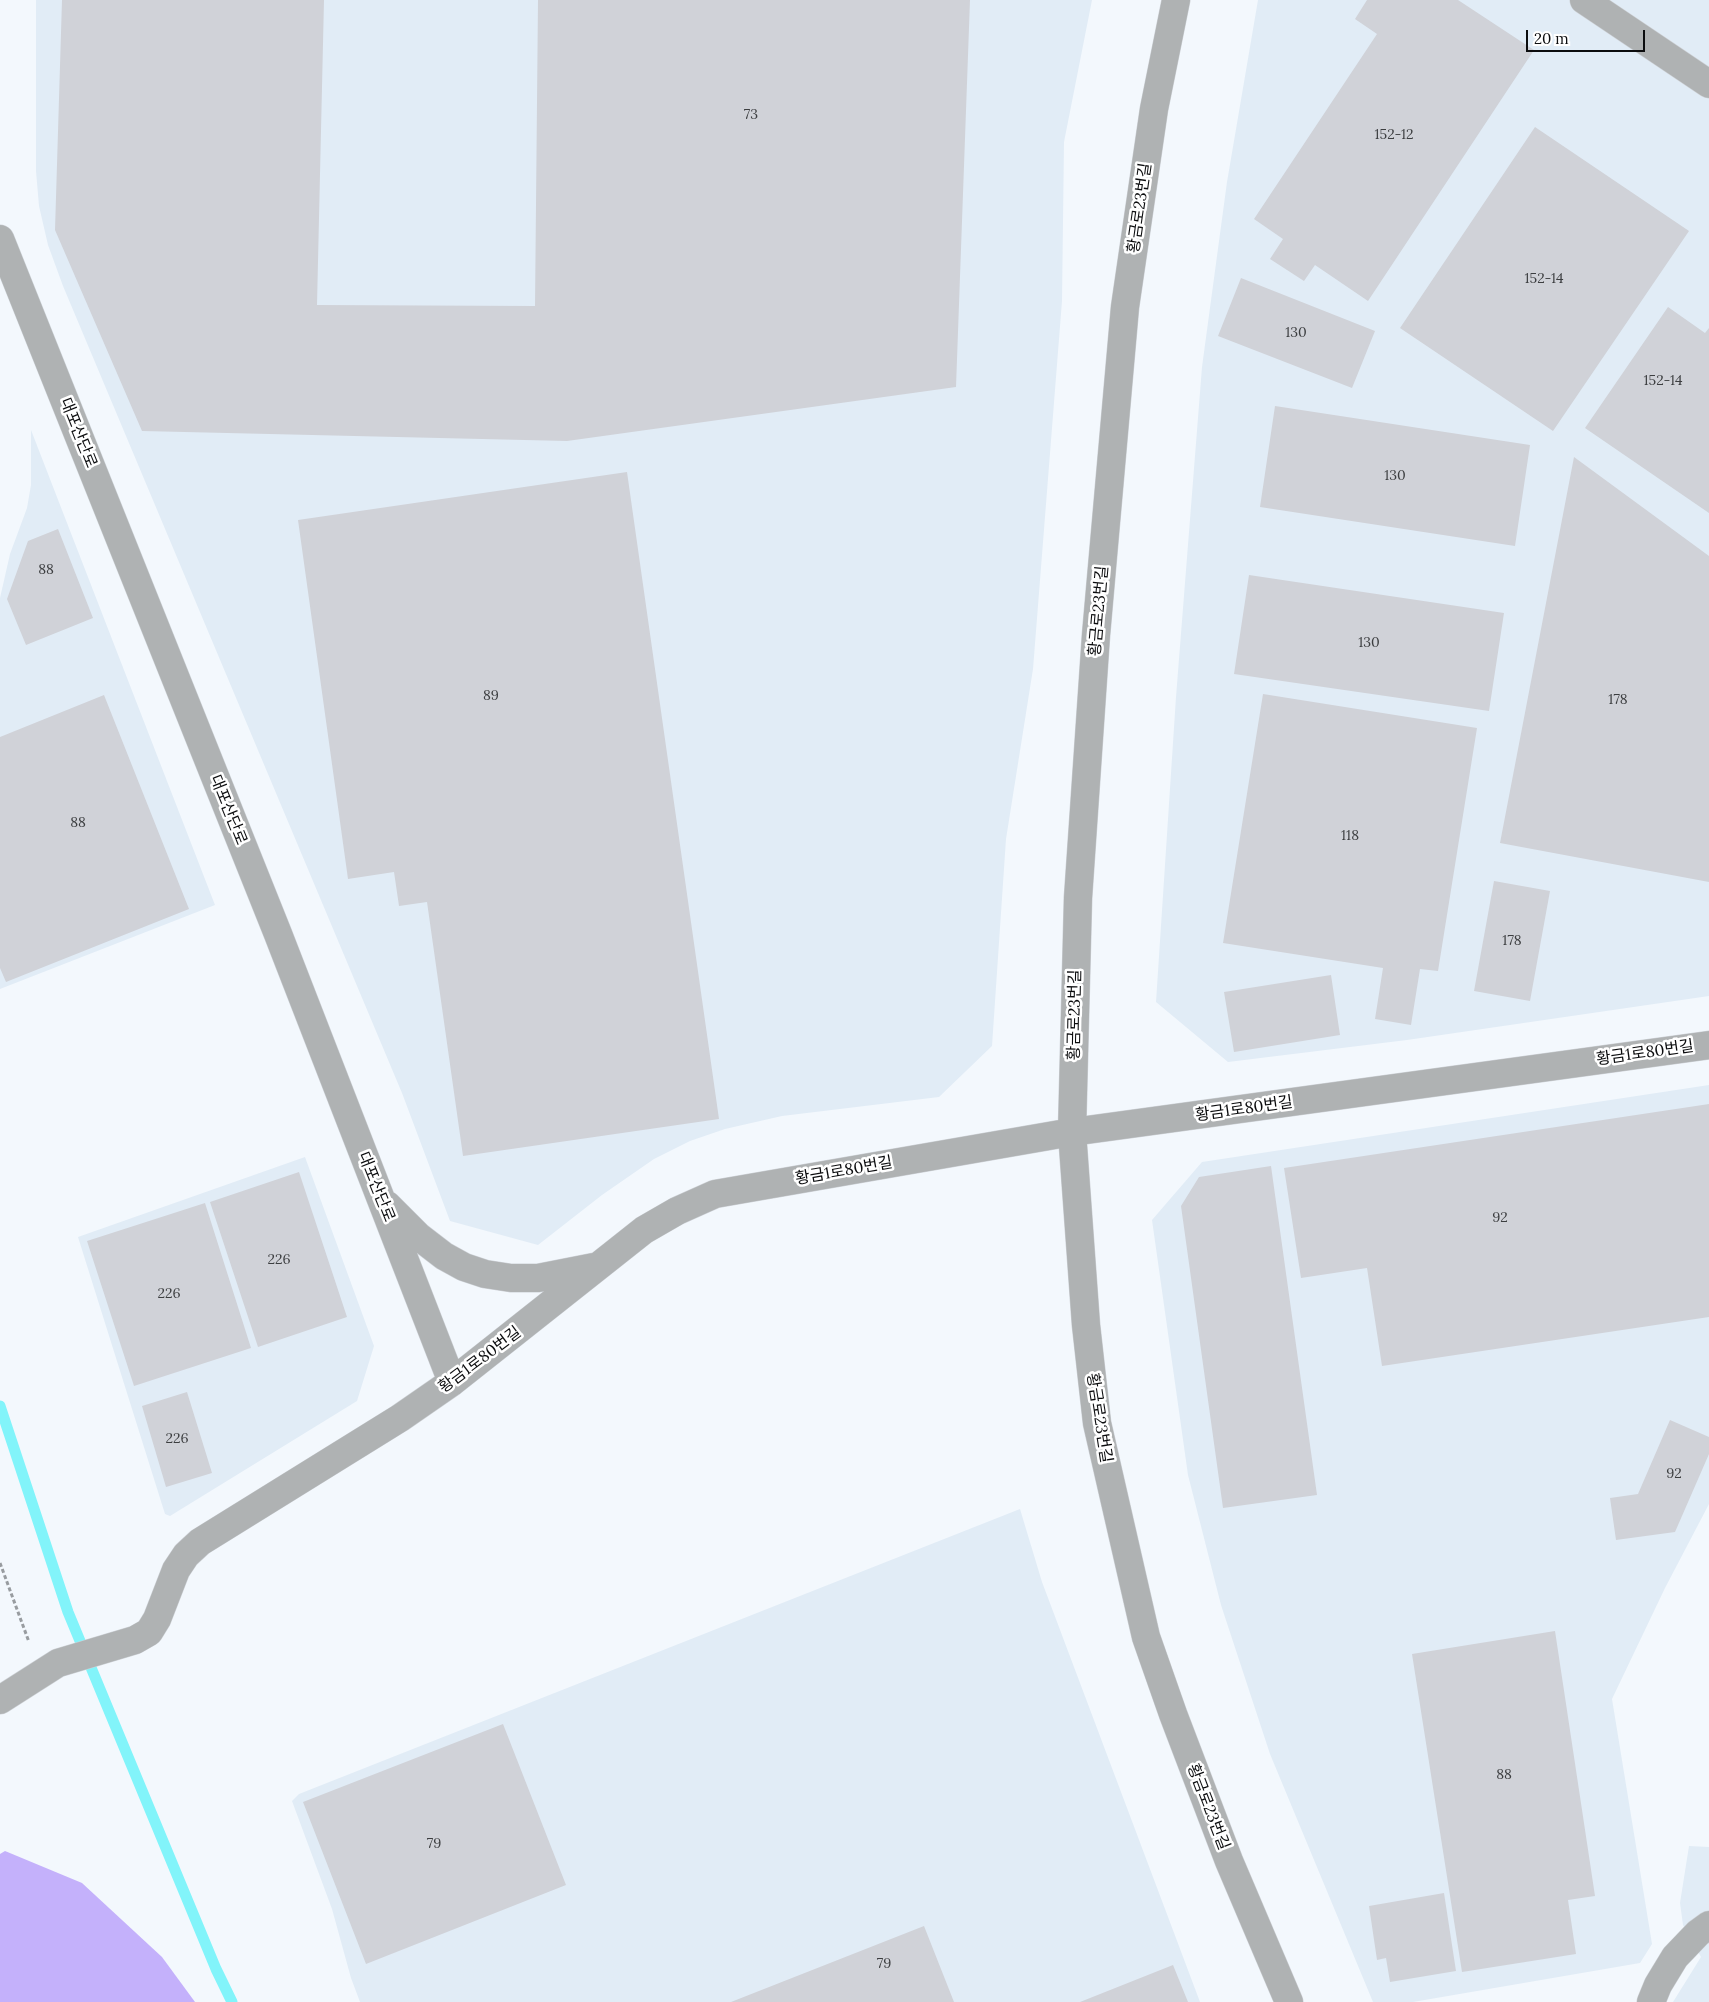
<!DOCTYPE html>
<html>
<head>
<meta charset="utf-8">
<style>
	body { margin:0 }
	#map { position:relative; width:1709px; height:2002px; overflow:hidden; background:#f3f8fd; font-family:Lora,serif }
	canvas { display:block }
	.scale { position:absolute; left:1526px; top:30px; width:119px; height:22px; box-sizing:border-box; border:2px solid #0b0c0e; border-top:0; padding-left:6px; font-size:15px; line-height:18px; white-space:nowrap; color:#0b0c0e; -webkit-text-stroke:4px #fff; paint-order:stroke }
</style>
</head>
<body>
<div id="map">
<canvas width="1709" height="2002"></canvas>
<div class="scale">20 m</div>
</div>
<script>
const g = document.querySelector('canvas').getContext('2d');
g.lineJoin = 'round';
function fill(path, color) {
  g.fillStyle = color;
  g.fill(path, 'evenodd');
}
function poly(rows) {
  const path = new Path2D();
  for (const r of rows) {
    path.moveTo(r[0], r[1]);
    for (let i = 2; i < r.length; i += 2) path.lineTo(r[i], r[i + 1]);
  }
  return path;
}
function strokePath(path, color, width, dash) {
  g.strokeStyle = color;
  g.lineWidth = width;
  g.lineCap = dash ? 'butt' : 'round';
  g.setLineDash(dash || []);
  g.stroke(path);
}
function drawText(font, color, halo, rows, align = 'center') {
  g.font = font + ' Lora,"Noto Sans KR",serif';
  g.lineWidth = 5;
  g.setLineDash([]);
  g.textBaseline = 'middle';
  g.strokeStyle = halo;
  g.fillStyle = color;
  for (const [text, x, y, turn = 0] of rows) {
    g.save();
    g.translate(x, y);
    g.rotate((+turn || 0) * Math.PI / 180);
    g.textAlign = isNaN(turn) ? turn : align;
    if (halo) g.strokeText(text, 0, 0);
    g.fillText(text, 0, 0);
    g.restore();
  }
}
fill(poly([
	[36,0,1092,0,1064,142,1062,301,1033,669,1006,839,992,1046,939,1097,782,1116,725,1129,690,1141,654,1159,602,1195,538,1245,450,1221,402,1093,63,286,48,245,39,206,36,171],
	[1258,0,1709,0,1709,996,1407,1040,1228,1062,1156,1002,1176,697,1202,367,1227,182],
	[31,430,215,905,0,989,0,598,10,554,27,508,31,485],
	[1709,1085,1709,1504,1665,1588,1612,1699,1652,1944,1640,1963,1413,2002,1373,2002,1270,1754,1221,1605,1188,1475,1152,1220,1202,1162],
	[305,1157,374,1346,357,1401,170,1516,165,1514,78,1237],
	[1020,1509,1042,1582,1200,2002,360,2002,351,1978,332,1909,292,1801,299,1794],
	[1689,1846,1709,1847,1709,2002,1673,2002,1701,1957,1683,1925,1680,1903]
]), '#e1ecf6');
fill(poly([
	[5,1851,82,1883,162,1957,195,2002,0,2002,0,1854]
]), '#c4b1fb');
strokePath(poly([
	[0,1406,68,1612,216,1969,232,2002]
]), '#82f4fa', 11);
fill(poly([
	[62,0,324,0,317,305,535,306,538,0,970,0,956,387,567,441,142,431,55,230],
	[1367,0,1458,0,1534,50,1368,301,1315,265,1304,281,1270,259,1283,239,1254,219,1377,34,1355,19],
	[1535,127,1689,231,1553,431,1400,328],
	[1241,278,1375,331,1352,388,1218,336],
	[1668,307,1705,333,1709,328,1709,513,1585,428],
	[1275,406,1530,445,1515,546,1260,507],
	[1574,457,1709,556,1709,882,1500,843],
	[627,472,719,1119,463,1156,427,902,399,906,394,872,348,879,298,520],
	[58,529,93,618,26,645,7,599,28,541],
	[1249,575,1504,613,1489,711,1234,674],
	[1263,694,1477,728,1438,971,1420,969,1411,1025,1375,1019,1383,968,1223,943],
	[104,695,189,909,6,982,0,968,0,737],
	[1494,881,1550,891,1530,1001,1474,991],
	[1331,975,1340,1035,1234,1052,1224,992],
	[1709,1104,1709,1317,1382,1366,1367,1268,1301,1278,1284,1168],
	[1271,1166,1317,1495,1223,1508,1181,1206,1199,1177],
	[299,1172,347,1317,258,1347,210,1202],
	[205,1203,251,1348,134,1386,87,1241],
	[187,1392,212,1473,166,1487,142,1406],
	[1670,1420,1709,1437,1709,1454,1675,1532,1616,1540,1610,1498,1638,1494],
	[1555,1631,1595,1896,1568,1900,1576,1954,1462,1972,1412,1654],
	[503,1724,566,1885,366,1964,303,1802],
	[1444,1893,1456,1971,1390,1982,1386,1958,1377,1960,1369,1906],
	[924,1926,954,2002,731,2002],
	[1173,1965,1188,2002,1080,2002]
]), '#d0d2d8');
const minor = poly([
	[1176,0,1154,109,1125,307,1096,635,1078,898,1072,1132,1086,1325,1097,1423,1146,1637,1173,1714,1229,1861,1289,2002],
	[1584,0,1709,84],
	[0,239,278,934,452,1382],
	[387,1205,418,1236,444,1256,464,1267,485,1274,511,1278,538,1278,594,1267],
	[0,1700,58,1663,135,1640,149,1632,157,1619,176,1570,186,1555,200,1542,400,1418,452,1382,644,1230,677,1211,715,1194,1072,1132,1709,1045],
	[1651,2002,1658,1985,1675,1957,1698,1933,1709,1925]
]);
strokePath(minor, '#ced2d7', 29);
strokePath(poly([
	[0,1563,29,1642]
]), '#989ca0', 3, [4, 2.5]);
strokePath(minor, '#afb2b3', 28);
drawText('14px', '#3c3e40', null, [
	["73",751,115],
	["152-12",1394,135],
	["152-14",1544,279],
	["130",1296,333],
	["152-14",1663,381],
	["130",1395,476],
	["88",46,570],
	["130",1369,643],
	["89",491,696],
	["178",1618,700],
	["88",78,823],
	["118",1350,836],
	["178",1512,941],
	["92",1500,1218],
	["226",279,1260],
	["226",169,1294],
	["226",177,1439],
	["92",1674,1474],
	["88",1504,1775],
	["79",434,1844],
	["79",884,1964]
]);
drawText('16px', '#0b0c0e', '#fff', [
	["황금로23번길",1140,208,-82],
	["대포산단로",78,433,68],
	["황금로23번길",1099,611,-85],
	["대포산단로",228,810,68],
	["황금로23번길",1075,1015,-89],
	["황금1로80번길",1645,1053,-8],
	["황금1로80번길",1244,1109,-8],
	["황금1로80번길",844,1171,-10],
	["대포산단로",376,1187,68],
	["황금1로80번길",480,1360,-37],
	["황금로23번길",1099,1418,81],
	["황금로23번길",1208,1807,69]
]);
</script>
</body>
</html>
